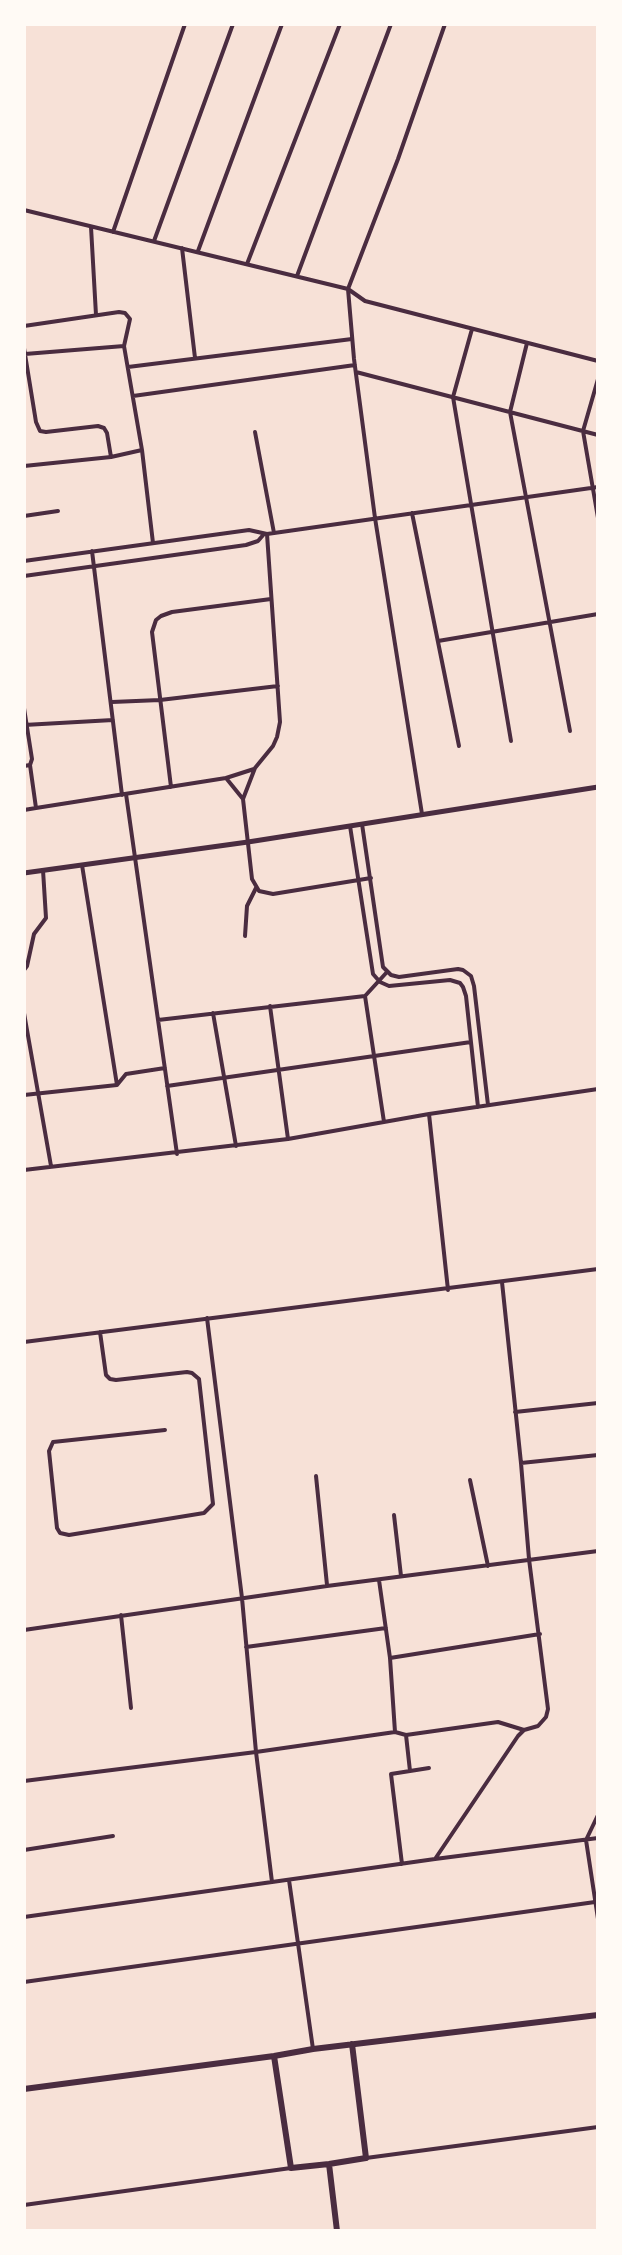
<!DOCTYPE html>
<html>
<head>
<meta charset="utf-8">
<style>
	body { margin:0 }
	#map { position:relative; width:622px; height:2255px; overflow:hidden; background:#f7e1d7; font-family:"Libre Baskerville",serif }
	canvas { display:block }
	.frame { position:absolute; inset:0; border:26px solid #fffaf5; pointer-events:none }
</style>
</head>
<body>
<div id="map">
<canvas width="622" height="2255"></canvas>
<div class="frame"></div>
</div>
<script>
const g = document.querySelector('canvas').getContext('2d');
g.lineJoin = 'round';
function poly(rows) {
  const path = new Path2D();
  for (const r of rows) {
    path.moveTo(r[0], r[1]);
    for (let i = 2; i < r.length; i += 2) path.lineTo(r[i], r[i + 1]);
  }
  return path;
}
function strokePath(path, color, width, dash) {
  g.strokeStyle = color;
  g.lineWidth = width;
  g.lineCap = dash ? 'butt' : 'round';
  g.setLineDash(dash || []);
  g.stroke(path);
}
strokePath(poly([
	[24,210,348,289,365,301,598,361],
	[91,227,96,315],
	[113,232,185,24],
	[154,241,233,24],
	[182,248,195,358],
	[198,251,282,24],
	[247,264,340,24],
	[297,276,391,24],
	[24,326,119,312,125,313,130,319,124,346,142,450,153,543],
	[472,329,453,397,511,741],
	[527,343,510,412,570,731],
	[24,348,36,422,40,431,46,432,98,426,104,428,107,433,111,457],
	[25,354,124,346],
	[128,367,352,339],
	[356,372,598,435],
	[598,379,583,431,598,518],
	[133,396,355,365],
	[255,432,274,533],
	[24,466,111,457,142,450],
	[412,513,459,746],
	[24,516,58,511],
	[92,551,122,795],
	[24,561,249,530,267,534,598,487],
	[24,576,246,545,258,541,264,534],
	[438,641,598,614],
	[112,702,160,700,278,686],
	[24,708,32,759,30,765],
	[24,725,113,720],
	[24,766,30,765,36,808,226,778,243,799,252,879,259,891,273,894,371,878],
	[226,778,254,769],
	[171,787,152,632,156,620,161,616,172,612,271,599],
	[126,794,177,1154],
	[243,799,255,768,273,746,277,737,280,722,267,534],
	[24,810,36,808],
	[422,814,375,518,354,359,348,289,398,159,445,24],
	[362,824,383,967,391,975,399,977,458,969,463,970,471,976,474,986,488,1105],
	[350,826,373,974,380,982,389,986,450,980,460,983,463,987,466,996,478,1107],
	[82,865,117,1085],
	[245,936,247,906,256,888],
	[24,970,27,966,34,934,46,918,43,870],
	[365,996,384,1122],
	[270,1006,288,1139],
	[24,1013,51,1166],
	[213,1013,236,1146],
	[158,1020,365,996,387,972],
	[167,1086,471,1042],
	[24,1095,117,1085,126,1074,165,1068],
	[429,1114,448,1290],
	[24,1170,288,1139,429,1114,598,1089],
	[207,1318,242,1598,256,1752,272,1882],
	[100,1332,106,1375,110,1379,116,1380,187,1372,192,1373,199,1379,213,1504,204,1513,69,1535,60,1533,57,1528,49,1451,53,1442,165,1430],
	[24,1342,598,1269],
	[515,1412,598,1403],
	[521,1463,598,1455],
	[316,1476,327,1585],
	[470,1480,488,1566],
	[394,1515,401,1576],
	[379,1580,390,1658,395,1732],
	[121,1615,131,1708],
	[24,1630,327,1586,598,1551],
	[246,1647,386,1628],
	[390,1658,540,1634],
	[406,1735,410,1771],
	[24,1781,256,1752,395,1732,406,1735,498,1722,524,1730],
	[598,1815,586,1840,598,1919],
	[24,1850,113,1836],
	[435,1859,518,1736,524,1730,538,1726,546,1717,548,1709,529,1559,521,1463,502,1282],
	[402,1864,391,1774,429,1768],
	[289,1880,313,2049],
	[24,1917,435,1859,598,1838],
	[24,1982,595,1902],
	[366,2158,598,2127],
	[24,2205,291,2168]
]), '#4a2c40', 4);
strokePath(poly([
	[24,873,248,842,598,787]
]), '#4a2c40', 5);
strokePath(poly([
	[274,2056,291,2168,329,2164,366,2158,352,2044],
	[24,2089,274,2056,313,2049,598,2015],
	[329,2164,337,2231]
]), '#4a2c40', 6);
</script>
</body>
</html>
